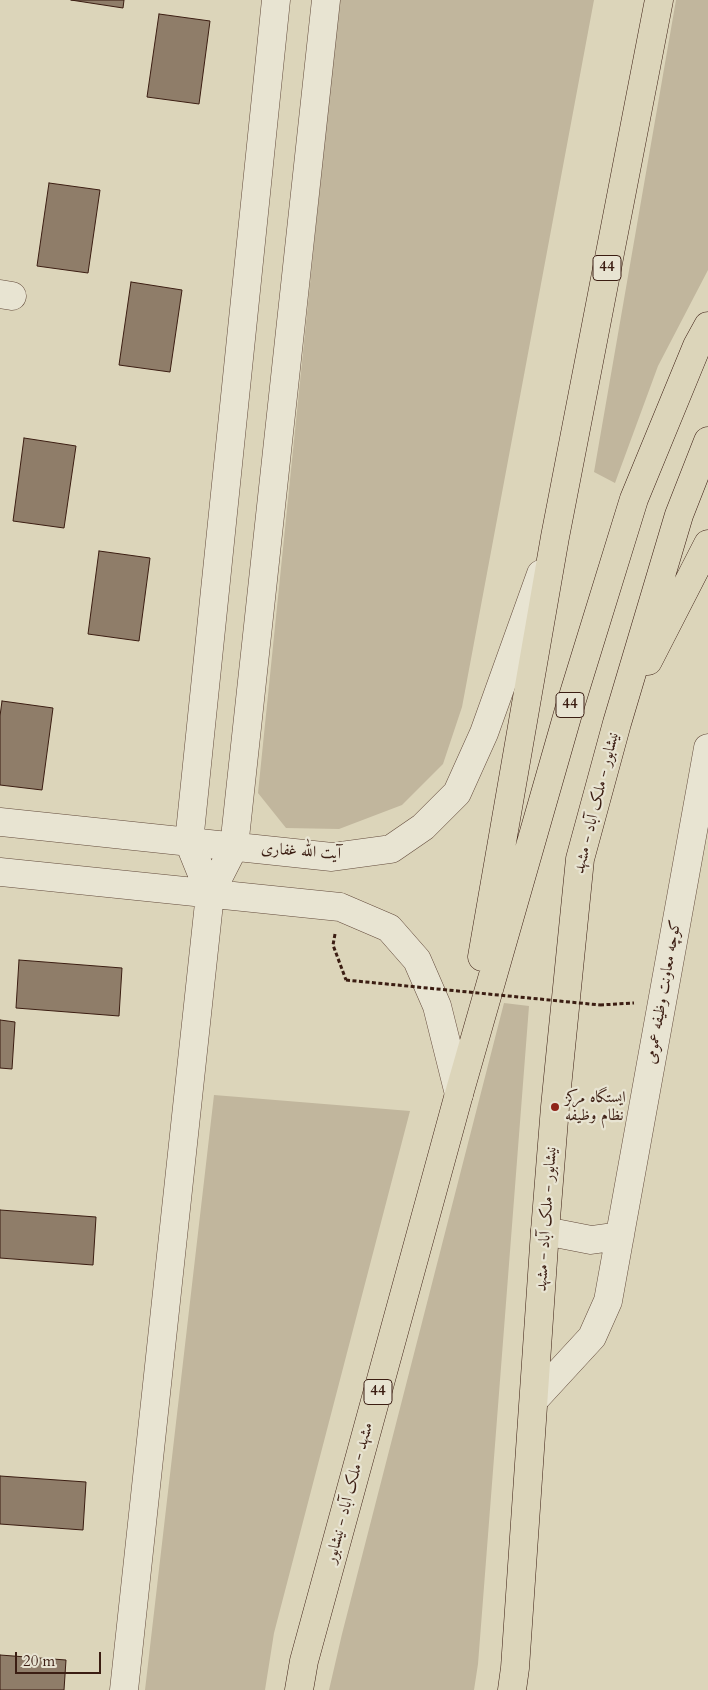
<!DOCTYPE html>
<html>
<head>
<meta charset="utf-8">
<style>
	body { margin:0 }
	#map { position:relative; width:708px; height:1690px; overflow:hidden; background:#dcd5ba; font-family:Cardo,serif }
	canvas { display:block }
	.scale { position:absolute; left:15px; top:1652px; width:86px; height:22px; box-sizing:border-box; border:2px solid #3b1d12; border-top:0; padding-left:6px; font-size:15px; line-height:18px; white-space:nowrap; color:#3b1d12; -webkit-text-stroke:4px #e8e4d2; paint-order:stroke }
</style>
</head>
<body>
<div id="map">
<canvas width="708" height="1690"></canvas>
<div class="scale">20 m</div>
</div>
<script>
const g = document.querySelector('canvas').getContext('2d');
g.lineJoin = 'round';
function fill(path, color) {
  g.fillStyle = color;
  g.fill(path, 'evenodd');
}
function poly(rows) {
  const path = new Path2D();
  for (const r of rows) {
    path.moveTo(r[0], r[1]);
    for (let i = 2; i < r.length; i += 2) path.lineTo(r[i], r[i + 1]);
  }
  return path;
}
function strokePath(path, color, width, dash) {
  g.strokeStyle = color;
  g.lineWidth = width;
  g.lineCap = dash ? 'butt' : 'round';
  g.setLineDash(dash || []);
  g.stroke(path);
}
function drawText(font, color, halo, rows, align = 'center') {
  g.font = font + ' Cardo,Amiri,serif';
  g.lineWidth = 4.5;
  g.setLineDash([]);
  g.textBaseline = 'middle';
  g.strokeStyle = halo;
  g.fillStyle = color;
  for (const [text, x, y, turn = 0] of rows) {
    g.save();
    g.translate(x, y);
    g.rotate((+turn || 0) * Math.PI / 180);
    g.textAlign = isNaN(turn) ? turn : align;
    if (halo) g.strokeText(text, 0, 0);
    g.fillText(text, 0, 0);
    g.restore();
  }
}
fill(poly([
	[339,0,594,0,462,707,443,764,402,805,339,829,286,828,258,793],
	[676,0,708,0,708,270,658,366,615,483,594,472],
	[504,1003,529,1006,478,1664,474,1690,329,1690,342,1634],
	[214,1095,410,1111,274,1633,265,1690,145,1690]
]), '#c1b69d');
const building = poly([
	[71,0,124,0,123,8,71,0],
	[159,14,210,21,199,104,147,97,159,14],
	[49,183,100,190,88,273,37,266,49,183],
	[131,282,182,290,170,372,119,365,131,282],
	[24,438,76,446,64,528,13,521,24,438],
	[99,551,150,558,139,641,88,634,99,551],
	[2,701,53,708,42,790,0,785,0,716,2,701],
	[19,960,122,968,119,1016,16,1008,19,960],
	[0,1020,15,1022,12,1069,0,1068,0,1020],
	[0,1210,96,1217,93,1265,0,1258,0,1210],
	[0,1476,86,1482,83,1530,0,1524,0,1476],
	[0,1655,66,1660,64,1690,0,1690,0,1655]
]);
fill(building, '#8f7d69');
strokePath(building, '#3b1d12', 1);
const minor = poly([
	[0,294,12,296],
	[0,822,332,857,391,849,423,827,457,793,484,733,541,574],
	[0,872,340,907,389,928,417,960,437,1006,459,1094],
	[210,894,189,842,276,0],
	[545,1231,591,1240,620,1236],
	[534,1400,592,1337,608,1301,708,748],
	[124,1690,210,894,234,847,326,0]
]);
const highway = poly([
	[648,661,708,544],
	[482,957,555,537,659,0],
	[299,1690,304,1661,459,1094,571,703,634,499,697,346,708,326],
	[512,1690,515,1668,545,1231,555,1107,580,859,617,723,679,515,708,441]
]);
strokePath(minor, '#634b3c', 29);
strokePath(highway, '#3b1d12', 29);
strokePath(poly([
	[335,934,333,945,346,980],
	[600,1005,634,1003]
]), '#3b1d12', 3, [4, 2.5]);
strokePath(minor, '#e8e4d2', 28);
strokePath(highway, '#dcd5ba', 28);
strokePath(poly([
	[346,980,600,1005]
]), '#3b1d12', 3, [4, 2.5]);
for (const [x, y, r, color] of [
	[555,1107,5,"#8f2418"]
]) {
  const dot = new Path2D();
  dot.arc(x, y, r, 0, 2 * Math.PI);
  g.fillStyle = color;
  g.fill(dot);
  strokePath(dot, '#e8e4d2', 2);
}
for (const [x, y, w] of [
	[607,268,28],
	[570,705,28],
	[378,1392,28]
]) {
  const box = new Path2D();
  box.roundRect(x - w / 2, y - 12.5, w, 25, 4);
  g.fillStyle = '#e8e4d2';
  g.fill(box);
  strokePath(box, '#3b1d12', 1);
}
drawText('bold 15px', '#3b1d12', null, [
	["44",607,268],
	["44",570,705],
	["44",378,1392]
]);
drawText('16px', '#3b1d12', '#e8e4d2', [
	["نیشابور - ملک آباد - مشهد",597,803,-76],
	["آیت الله غفاری",301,852,4],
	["کوچه معاونت وظیفه عمومی",664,992,-80],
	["نیشابور - ملک آباد - مشهد",547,1219,-86],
	["مشهد - ملک آباد - نیشابور",350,1493,-75]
]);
drawText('16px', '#3b1d12', '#e8e4d2', [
	["ایستگاه مرکز",565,1098],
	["نظام وظیفه",565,1116]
], 'left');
</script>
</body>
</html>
